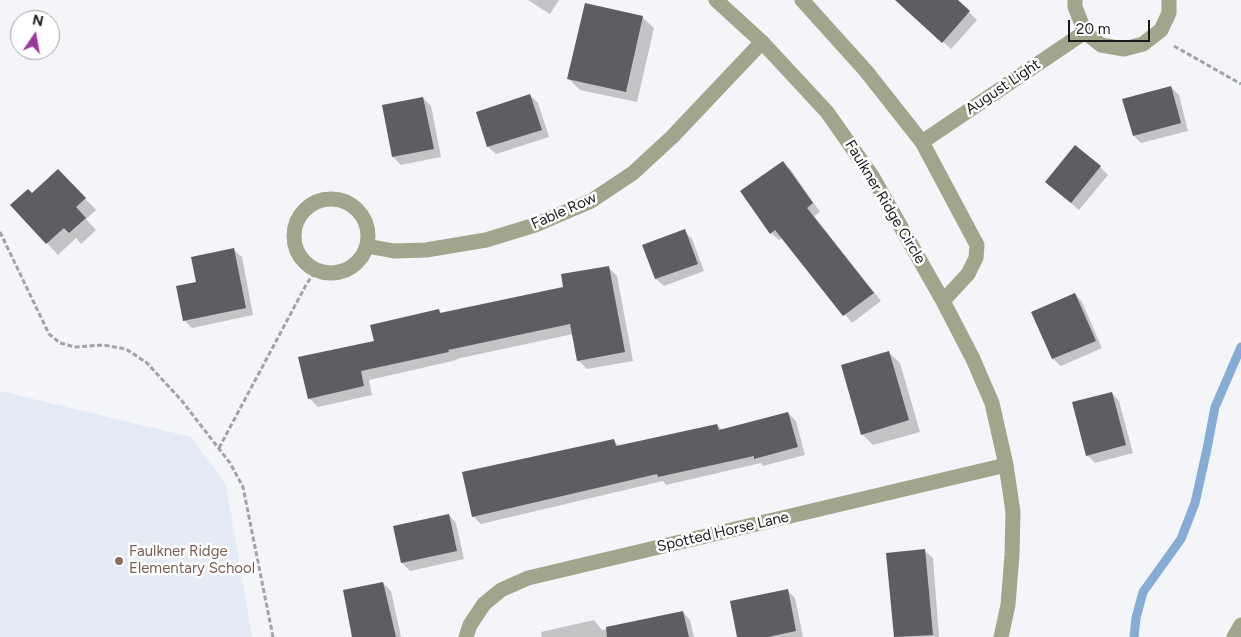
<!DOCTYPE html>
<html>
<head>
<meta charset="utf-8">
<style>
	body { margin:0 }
	#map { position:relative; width:1241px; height:637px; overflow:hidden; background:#f3f5f8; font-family:Figtree,sans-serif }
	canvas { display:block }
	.north { position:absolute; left:10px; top:10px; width:50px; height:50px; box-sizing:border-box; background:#fff; border:1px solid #a3a3a3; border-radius:50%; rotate:12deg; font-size:14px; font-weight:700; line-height:20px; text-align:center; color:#18191a }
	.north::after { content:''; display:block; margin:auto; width:18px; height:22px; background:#9e3a9f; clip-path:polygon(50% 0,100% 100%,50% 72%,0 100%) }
	.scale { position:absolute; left:1068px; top:20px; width:82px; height:22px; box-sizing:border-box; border:2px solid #18191a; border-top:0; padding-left:6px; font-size:15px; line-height:18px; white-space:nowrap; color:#18191a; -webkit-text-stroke:4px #fff; paint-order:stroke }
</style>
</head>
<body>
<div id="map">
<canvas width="1241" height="637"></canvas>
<div class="north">N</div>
<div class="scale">20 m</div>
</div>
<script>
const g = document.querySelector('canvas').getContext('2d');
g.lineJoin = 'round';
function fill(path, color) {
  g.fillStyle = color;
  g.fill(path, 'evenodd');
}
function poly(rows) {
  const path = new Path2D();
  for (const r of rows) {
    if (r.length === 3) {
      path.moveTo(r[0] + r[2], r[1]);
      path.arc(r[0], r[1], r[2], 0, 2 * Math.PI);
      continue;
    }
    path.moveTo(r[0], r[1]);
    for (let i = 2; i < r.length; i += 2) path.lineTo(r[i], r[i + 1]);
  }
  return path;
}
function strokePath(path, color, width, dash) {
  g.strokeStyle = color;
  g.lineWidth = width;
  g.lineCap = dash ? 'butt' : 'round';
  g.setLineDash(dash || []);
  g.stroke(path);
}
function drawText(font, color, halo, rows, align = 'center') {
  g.font = font + ' Figtree,sans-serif';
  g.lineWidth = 5;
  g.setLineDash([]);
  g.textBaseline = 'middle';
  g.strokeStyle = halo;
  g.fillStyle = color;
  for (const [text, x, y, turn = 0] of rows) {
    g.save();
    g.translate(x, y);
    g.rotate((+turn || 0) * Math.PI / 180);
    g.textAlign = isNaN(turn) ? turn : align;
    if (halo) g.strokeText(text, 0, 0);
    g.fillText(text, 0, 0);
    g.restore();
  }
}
fill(poly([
	[0,391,191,437,226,485,252,637,0,637]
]), '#e4ebf4');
fill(poly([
	[528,0,559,0,550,14],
	[897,0,956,0,977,20,951,49],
	[642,17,654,28,637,102,580,90,569,79],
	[1171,87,1179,95,1188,131,1141,143,1134,136],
	[530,95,538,103,549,137,496,154,488,147],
	[423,98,431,106,441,157,401,165,393,157,383,106],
	[783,163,791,170,820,212,814,216,881,301,852,323,783,238,779,240,771,233],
	[1100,167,1108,175,1079,210,1046,182],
	[69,182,96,210,86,219,96,230,81,244,76,238,58,255,12,205],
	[684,231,692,239,704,271,664,286,656,279,644,246],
	[234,250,242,257,253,315,192,328,184,320,198,283],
	[608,267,617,276,633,361,587,369,578,360,573,334,456,359,457,360,369,380,372,395,318,407,309,398,375,341,439,311,442,314,564,288],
	[1075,294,1082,302,1102,348,1061,366,1053,359,1033,312],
	[888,352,900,363,920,432,873,445,862,434],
	[1112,393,1119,401,1133,453,1095,463,1087,455],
	[788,413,796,421,805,455,763,466,761,463,666,485,663,481,481,524,473,516,613,440,620,447,717,425,722,430],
	[449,515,456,523,464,559,410,571,402,563,394,527],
	[925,551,933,558,939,637,895,637,887,554],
	[383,583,391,591,401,637,353,637],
	[787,590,795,598,803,637,738,637],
	[683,612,690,620,694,637,542,637,541,632,594,620,602,630]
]), '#0003');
strokePath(poly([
	[1134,637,1136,618,1143,592,1181,539,1195,503,1207,449,1215,407,1241,347]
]), '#86abd5', 9);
fill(poly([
	[895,0,958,0,970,11,942,43],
	[585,3,643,16,626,92,567,79],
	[1171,86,1181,123,1133,136,1122,99],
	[530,94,542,130,487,147,476,112],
	[423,97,434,149,392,157,382,105],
	[1075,145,1101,166,1071,203,1045,182],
	[783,161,813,203,807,208,874,293,843,316,775,230,770,234,740,191],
	[58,169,86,198,76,207,86,218,69,233,64,228,46,244,10,205,28,189,32,193],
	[685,229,698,264,655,279,642,245],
	[234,248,246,308,183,321,176,286,196,282,191,257],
	[609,266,625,352,577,361,570,324,448,350,449,352,361,371,364,386,308,399,298,357,374,341,370,325,439,309,440,313,563,287,561,274],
	[1075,293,1096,341,1052,359,1031,312],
	[889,351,909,420,861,435,841,365],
	[1112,392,1126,445,1086,456,1072,402],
	[788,412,798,447,754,459,754,456,658,477,657,474,472,517,462,472,614,439,616,446,717,424,719,430],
	[449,514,457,551,401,563,393,526],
	[925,549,933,635,894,637,886,553],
	[383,582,396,637,352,637,343,590],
	[788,589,796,631,768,637,737,637,730,601],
	[683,611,689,637,607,637,606,627]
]), '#5d5e61');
strokePath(poly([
	[1174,46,1241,84],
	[0,232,49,334,60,343,75,347,103,345,126,349,147,363,182,401,230,463,243,487,273,637],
	[219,448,306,285,316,270]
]), '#a1a3a5', 3, [5, 2.5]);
strokePath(poly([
	[716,0,762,42,827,112,872,176,943,301,973,359,992,403,1006,465,1013,512,1012,555,1008,605,1001,637],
	[802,0,866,71,922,142,977,245,976,258,968,274,943,301],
	[1075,0,1075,7,1085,32,1101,45,1124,49,1143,44,1161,30,1169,13,1169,0],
	[922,142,1085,32],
	[331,236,37],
	[367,246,394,251,426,250,486,240,535,225,591,201,633,173,672,137,762,42],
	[466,637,470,625,484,604,501,590,528,578,1006,465],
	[1234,637,1241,625]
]), '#a2a48c', 15);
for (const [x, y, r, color] of [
	[119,561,5,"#8d6e63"]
]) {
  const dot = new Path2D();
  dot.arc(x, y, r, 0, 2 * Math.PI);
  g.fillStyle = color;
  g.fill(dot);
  strokePath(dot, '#fff', 2);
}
drawText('15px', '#18191a', '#fff', [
	["August Light",1003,87,-34],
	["Faulkner Ridge Circle",885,202,59],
	["Fable Row",564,211,-24],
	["Spotted Horse Lane",723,532,-13]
]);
drawText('15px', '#785e54', '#fff', [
	["Faulkner Ridge",129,552],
	["Elementary School",129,569]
], 'left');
</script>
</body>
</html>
